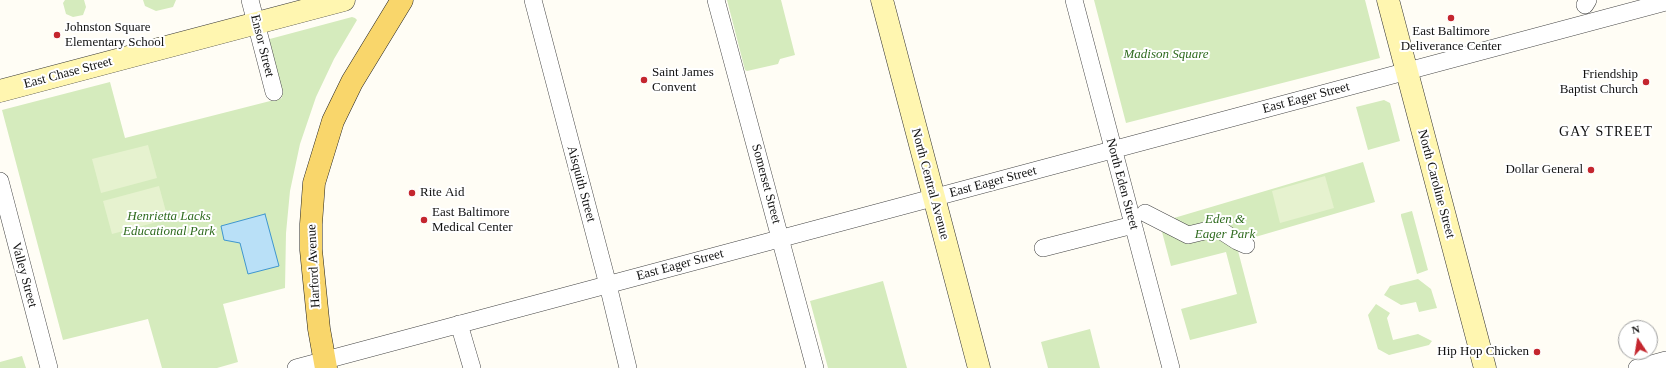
<!DOCTYPE html>
<html>
<head>
<meta charset="utf-8">
<style>
	body { margin:0 }
	#map { position:relative; width:1666px; height:368px; overflow:hidden; background:#fffdf5; font-family:Georgia,serif }
	canvas { display:block }
	.north { position:absolute; left:1618px; top:320px; width:40px; height:40px; box-sizing:border-box; background:#fff; border:1px solid #a0a0a0; border-radius:50%; rotate:348deg; font-size:11px; font-weight:700; line-height:16px; text-align:center; color:#111 }
	.north::after { content:''; display:block; margin:auto; width:14px; height:18px; background:#c4262e; clip-path:polygon(50% 0,100% 100%,50% 72%,0 100%) }
</style>
</head>
<body>
<div id="map">
<canvas width="1666" height="368"></canvas>
<div class="north">N</div>
</div>
<script>
const g = document.querySelector('canvas').getContext('2d');
g.lineJoin = 'round';
function fill(path, color) {
  g.fillStyle = color;
  g.fill(path, 'evenodd');
}
function poly(rows) {
  const path = new Path2D();
  for (const r of rows) {
    path.moveTo(r[0], r[1]);
    for (let i = 2; i < r.length; i += 2) path.lineTo(r[i], r[i + 1]);
  }
  return path;
}
function strokePath(path, color, width, dash) {
  g.strokeStyle = color;
  g.lineWidth = width;
  g.lineCap = dash ? 'butt' : 'round';
  g.setLineDash(dash || []);
  g.stroke(path);
}
function drawText(font, color, halo, rows, align = 'center') {
  g.font = font + ' Georgia,serif';
  g.lineWidth = 4;
  g.setLineDash([]);
  g.textBaseline = 'middle';
  g.strokeStyle = halo;
  g.fillStyle = color;
  for (const [text, x, y, turn = 0] of rows) {
    g.save();
    g.translate(x, y);
    g.rotate((+turn || 0) * Math.PI / 180);
    g.textAlign = isNaN(turn) ? turn : align;
    if (halo) g.strokeText(text, 0, 0);
    g.fillText(text, 0, 0);
    g.restore();
  }
}
fill(poly([
	[65,0,84,0,86,7,83,15,73,17,66,14,63,3],
	[143,0,176,0,173,7,156,11,145,6],
	[727,0,781,0,795,55,780,59,778,64,747,71,745,70],
	[1094,0,1365,0,1380,58,1126,123],
	[352,17,355,18,357,20,334,59,316,97,300,144,290,191,286,233,285,288,223,304,238,362,217,368,162,368,148,319,63,340,2,110,110,82,125,138,282,98,266,40],
	[1384,100,1390,103,1400,141,1368,150,1356,107],
	[1363,162,1375,202,1245,240,1238,251,1257,323,1190,340,1181,309,1237,294,1226,252,1171,266,1157,213,1174,218],
	[1412,211,1428,270,1417,274,1401,216,1401,214],
	[1418,279,1431,289,1437,308,1419,312,1416,302,1401,305,1384,295,1390,286],
	[883,281,907,368,828,368,810,301],
	[1376,304,1390,313,1387,318,1393,340,1418,334,1432,341,1429,345,1389,355,1378,349,1368,315],
	[1090,329,1100,368,1048,368,1041,342],
	[22,356,26,368,0,368,0,362]
]), '#d5ebbd');
fill(poly([
	[148,145,157,178,101,193,92,159],
	[1325,176,1334,208,1280,223,1272,191],
	[159,186,168,219,112,234,103,201]
]), '#e6f2cf');
const water = poly([
	[265,214,279,266,248,274,240,243,224,240,221,226,265,214]
]);
fill(water, '#b9e0f7');
strokePath(water, '#3f96cf', 1);
const street = poly([
	[250,0,274,92],
	[533,0,608,285,628,368],
	[716,0,815,368],
	[1074,0,1171,368],
	[1585,5,1588,0],
	[0,181,49,368],
	[1145,213,1188,235,1217,228,1237,241,1246,245],
	[1043,248,1133,225],
	[459,324,472,368],
	[296,368,1666,2],
	[1637,368,1666,360]
]);
const secondary = poly([
	[882,0,979,368],
	[1388,0,1485,368],
	[0,91,344,0]
]);
const primary = poly([
	[326,368,319,329,311,250,311,224,314,183,333,121,352,82,402,0]
]);
strokePath(street, '#444', 18);
strokePath(secondary, '#333', 23);
strokePath(primary, '#222', 23);
strokePath(street, '#fff', 17);
strokePath(secondary, '#fff6b0', 22);
strokePath(primary, '#f9d66b', 22);
for (const [x, y, r, color] of [
	[1451,18,4,"#c4262e"],
	[57,35,4,"#c4262e"],
	[644,80,4,"#c4262e"],
	[1646,82,4,"#c4262e"],
	[1591,170,4,"#c4262e"],
	[412,193,4,"#c4262e"],
	[424,220,4,"#c4262e"],
	[1537,352,4,"#c4262e"]
]) {
  const dot = new Path2D();
  dot.arc(x, y, r, 0, 2 * Math.PI);
  g.fillStyle = color;
  g.fill(dot);
  strokePath(dot, '#fff', 1.5);
}
drawText('13px', '#111', '#fff', [
	["Johnston Square",65,28],
	["Elementary School",65,43],
	["East Baltimore",1451,32,"center"],
	["Deliverance Center",1451,47,"center"],
	["Saint James",652,73],
	["Convent",652,88],
	["Friendship",1638,75,"right"],
	["Baptist Church",1638,90,"right"],
	["Dollar General",1583,170,"right"],
	["Rite Aid",420,193],
	["East Baltimore",432,213],
	["Medical Center",432,228],
	["Hip Hop Chicken",1529,352,"right"]
], 'left');
drawText('13px', '#111', '#fff', [
	["Ensor Street",262,46,76],
	["East Chase Street",68,73,-15],
	["East Eager Street",1306,98,-15],
	["East Eager Street",993,182,-15],
	["Aisquith Street",581,184,75],
	["Somerset Street",766,184,75],
	["North Central Avenue",930,184,75],
	["North Eden Street",1122,184,75],
	["North Caroline Street",1436,184,75],
	["East Eager Street",680,265,-15],
	["Harford Avenue",314,266,-93],
	["Valley Street",24,275,75]
]);
drawText('italic 13px', '#2f6b1f', '#fff', [
	["Madison Square",1166,55],
	["Henrietta Lacks",169,217],
	["Educational Park",169,232],
	["Eden &",1225,220],
	["Eager Park",1225,235]
]);
g.letterSpacing = '1px';
drawText('14px', '#111', '#fff', [
	["GAY STREET",1606,132]
]);
g.letterSpacing = '0px';
</script>
</body>
</html>
